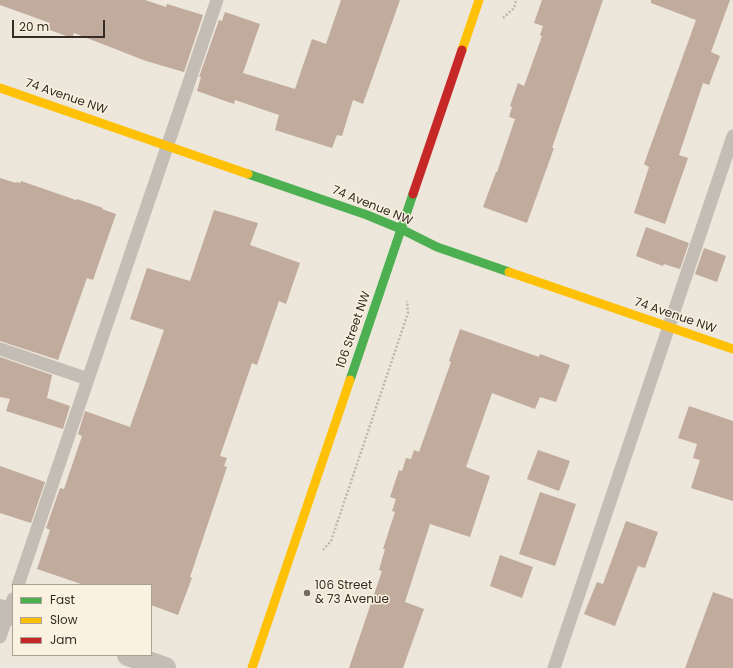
<!DOCTYPE html>
<html>
<head>
<meta charset="utf-8">
<style>
	body { margin:0 }
	#map { position:relative; width:733px; height:668px; overflow:hidden; background:#ece6db; font-family:Poppins,sans-serif }
	canvas { display:block }
	.legend { position:absolute; left:12px; top:584px; width:140px; height:72px; box-sizing:border-box; background:#faf1e1; border:1px solid #aba295; margin:0; padding:5px 7px; list-style:none; font-size:12px; color:#342b24 }
	.legend li { display:flex; align-items:center; gap:8px; height:20px }
	.legend b { width:20px; border:1px solid #aba295 }
	.scale { position:absolute; left:12px; top:20px; width:93px; height:18px; box-sizing:border-box; border:2px solid #342b24; border-top:0; padding-left:5px; font-size:12px; line-height:14px; white-space:nowrap; color:#342b24; -webkit-text-stroke:3px #faf1e1; paint-order:stroke }
</style>
</head>
<body>
<div id="map">
<canvas width="733" height="668"></canvas>
<ul class="legend">
<li><b style="height:5px;background:#4caf50"></b>Fast</li>
<li><b style="height:5px;background:#ffc107"></b>Slow</li>
<li><b style="height:5px;background:#c62828"></b>Jam</li>
</ul>
<div class="scale">20 m</div>
</div>
<script>
const g = document.querySelector('canvas').getContext('2d');
g.lineJoin = 'round';
function fill(path, color) {
  g.fillStyle = color;
  g.fill(path, 'evenodd');
}
function poly(rows) {
  const path = new Path2D();
  for (const r of rows) {
    path.moveTo(r[0], r[1]);
    for (let i = 2; i < r.length; i += 2) path.lineTo(r[i], r[i + 1]);
  }
  return path;
}
function strokePath(path, color, width, dash) {
  g.strokeStyle = color;
  g.lineWidth = width;
  g.lineCap = dash ? 'butt' : 'round';
  g.setLineDash(dash || []);
  g.stroke(path);
}
function drawText(font, color, halo, rows, align = 'center') {
  g.font = font + ' Poppins,sans-serif';
  g.lineWidth = 3;
  g.setLineDash([]);
  g.textBaseline = 'middle';
  g.strokeStyle = halo;
  g.fillStyle = color;
  for (const [text, x, y, turn = 0] of rows) {
    g.save();
    g.translate(x, y);
    g.rotate((+turn || 0) * Math.PI / 180);
    g.textAlign = isNaN(turn) ? turn : align;
    if (halo) g.strokeText(text, 0, 0);
    g.fillText(text, 0, 0);
    g.restore();
  }
}
fill(poly([
	[0,0,145,0,166,7,167,4,203,15,184,72,146,61,74,33,72,38,47,29,50,23,0,5],
	[341,0,400,0,363,104,353,100,342,136,337,135,332,148,275,130,279,115,235,100,234,104,197,91,201,77,199,77,219,20,222,21,225,12,260,24,243,73,295,89,312,39,326,44],
	[542,0,603,0,552,148,554,148,527,223,483,207,496,172,497,172,515,119,509,117,512,107,510,106,518,83,524,86,542,36,540,35,543,26,534,23],
	[651,0,730,0,711,52,720,56,709,85,703,83,679,155,688,158,665,224,634,213,649,167,644,164,696,20,651,3],
	[0,178,16,183,17,182,20,183,21,181,76,200,77,199,103,208,102,209,116,214,93,280,87,278,58,360,0,341],
	[214,210,258,223,250,245,300,263,286,304,279,301,257,365,252,363,220,456,227,458,224,466,227,467,190,577,192,578,178,615,151,605,151,585,84,585,37,569,50,530,46,528,60,488,64,489,82,436,78,434,85,411,130,427,164,330,130,319,147,268,190,281],
	[646,227,689,243,680,269,664,264,663,266,636,256],
	[704,248,726,256,717,282,695,274],
	[460,329,539,357,540,354,570,365,556,402,540,397,535,409,492,393,466,467,490,476,470,537,430,524,405,602,424,609,403,668,349,668,382,571,379,570,385,549,383,549,395,512,392,511,396,499,390,497,399,470,402,471,406,458,411,459,414,450,419,452,451,362,449,361],
	[0,357,52,375,47,398,70,406,63,429,6,411,10,399,0,397],
	[689,406,733,421,733,501,691,488,700,460,693,458,697,444,678,438],
	[538,450,570,461,559,491,527,479],
	[0,466,45,482,31,523,0,513],
	[540,492,576,504,555,566,519,554],
	[626,521,658,532,645,568,638,566,615,626,584,614,597,582,603,584],
	[500,555,533,567,522,598,490,586],
	[713,592,733,599,733,668,685,668]
]), '#c1ab9c');
strokePath(poly([
	[503,18,514,8,516,0],
	[323,550,331,541,408,313,407,301]
]), '#bcb6ae', 2.5, [2, 2]);
strokePath(poly([
	[0,349,88,379],
	[18,585,217,0],
	[0,637,13,599],
	[554,668,733,136]
]), '#c4bdb5', 13);
strokePath(poly([
	[0,610,13,615],
	[128,655,165,668]
]), '#c4bdb5', 22);
strokePath(poly([
	[248,174,367,215,401,229,437,247,509,272],
	[350,380,413,194]
]), '#4caf50', 9);
strokePath(poly([
	[462,50,479,0],
	[0,88,248,174],
	[509,272,733,349],
	[252,668,350,380]
]), '#ffc107', 9);
strokePath(poly([
	[413,194,462,50]
]), '#c62828', 9);
for (const [x, y, r, color] of [
	[307,593,4,"#746c64"]
]) {
  const dot = new Path2D();
  dot.arc(x, y, r, 0, 2 * Math.PI);
  g.fillStyle = color;
  g.fill(dot);
  strokePath(dot, '#faf1e1', 1.5);
}
drawText('12px', '#342b24', '#faf1e1', [
	["74 Avenue NW",66,97,19],
	["74 Avenue NW",372,206,22],
	["74 Avenue NW",675,316,19],
	["106 Street NW",354,330,-71]
]);
drawText('12px', '#342b24', '#faf1e1', [
	["106 Street",315,586],
	["& 73 Avenue",315,600]
], 'left');
</script>
</body>
</html>
